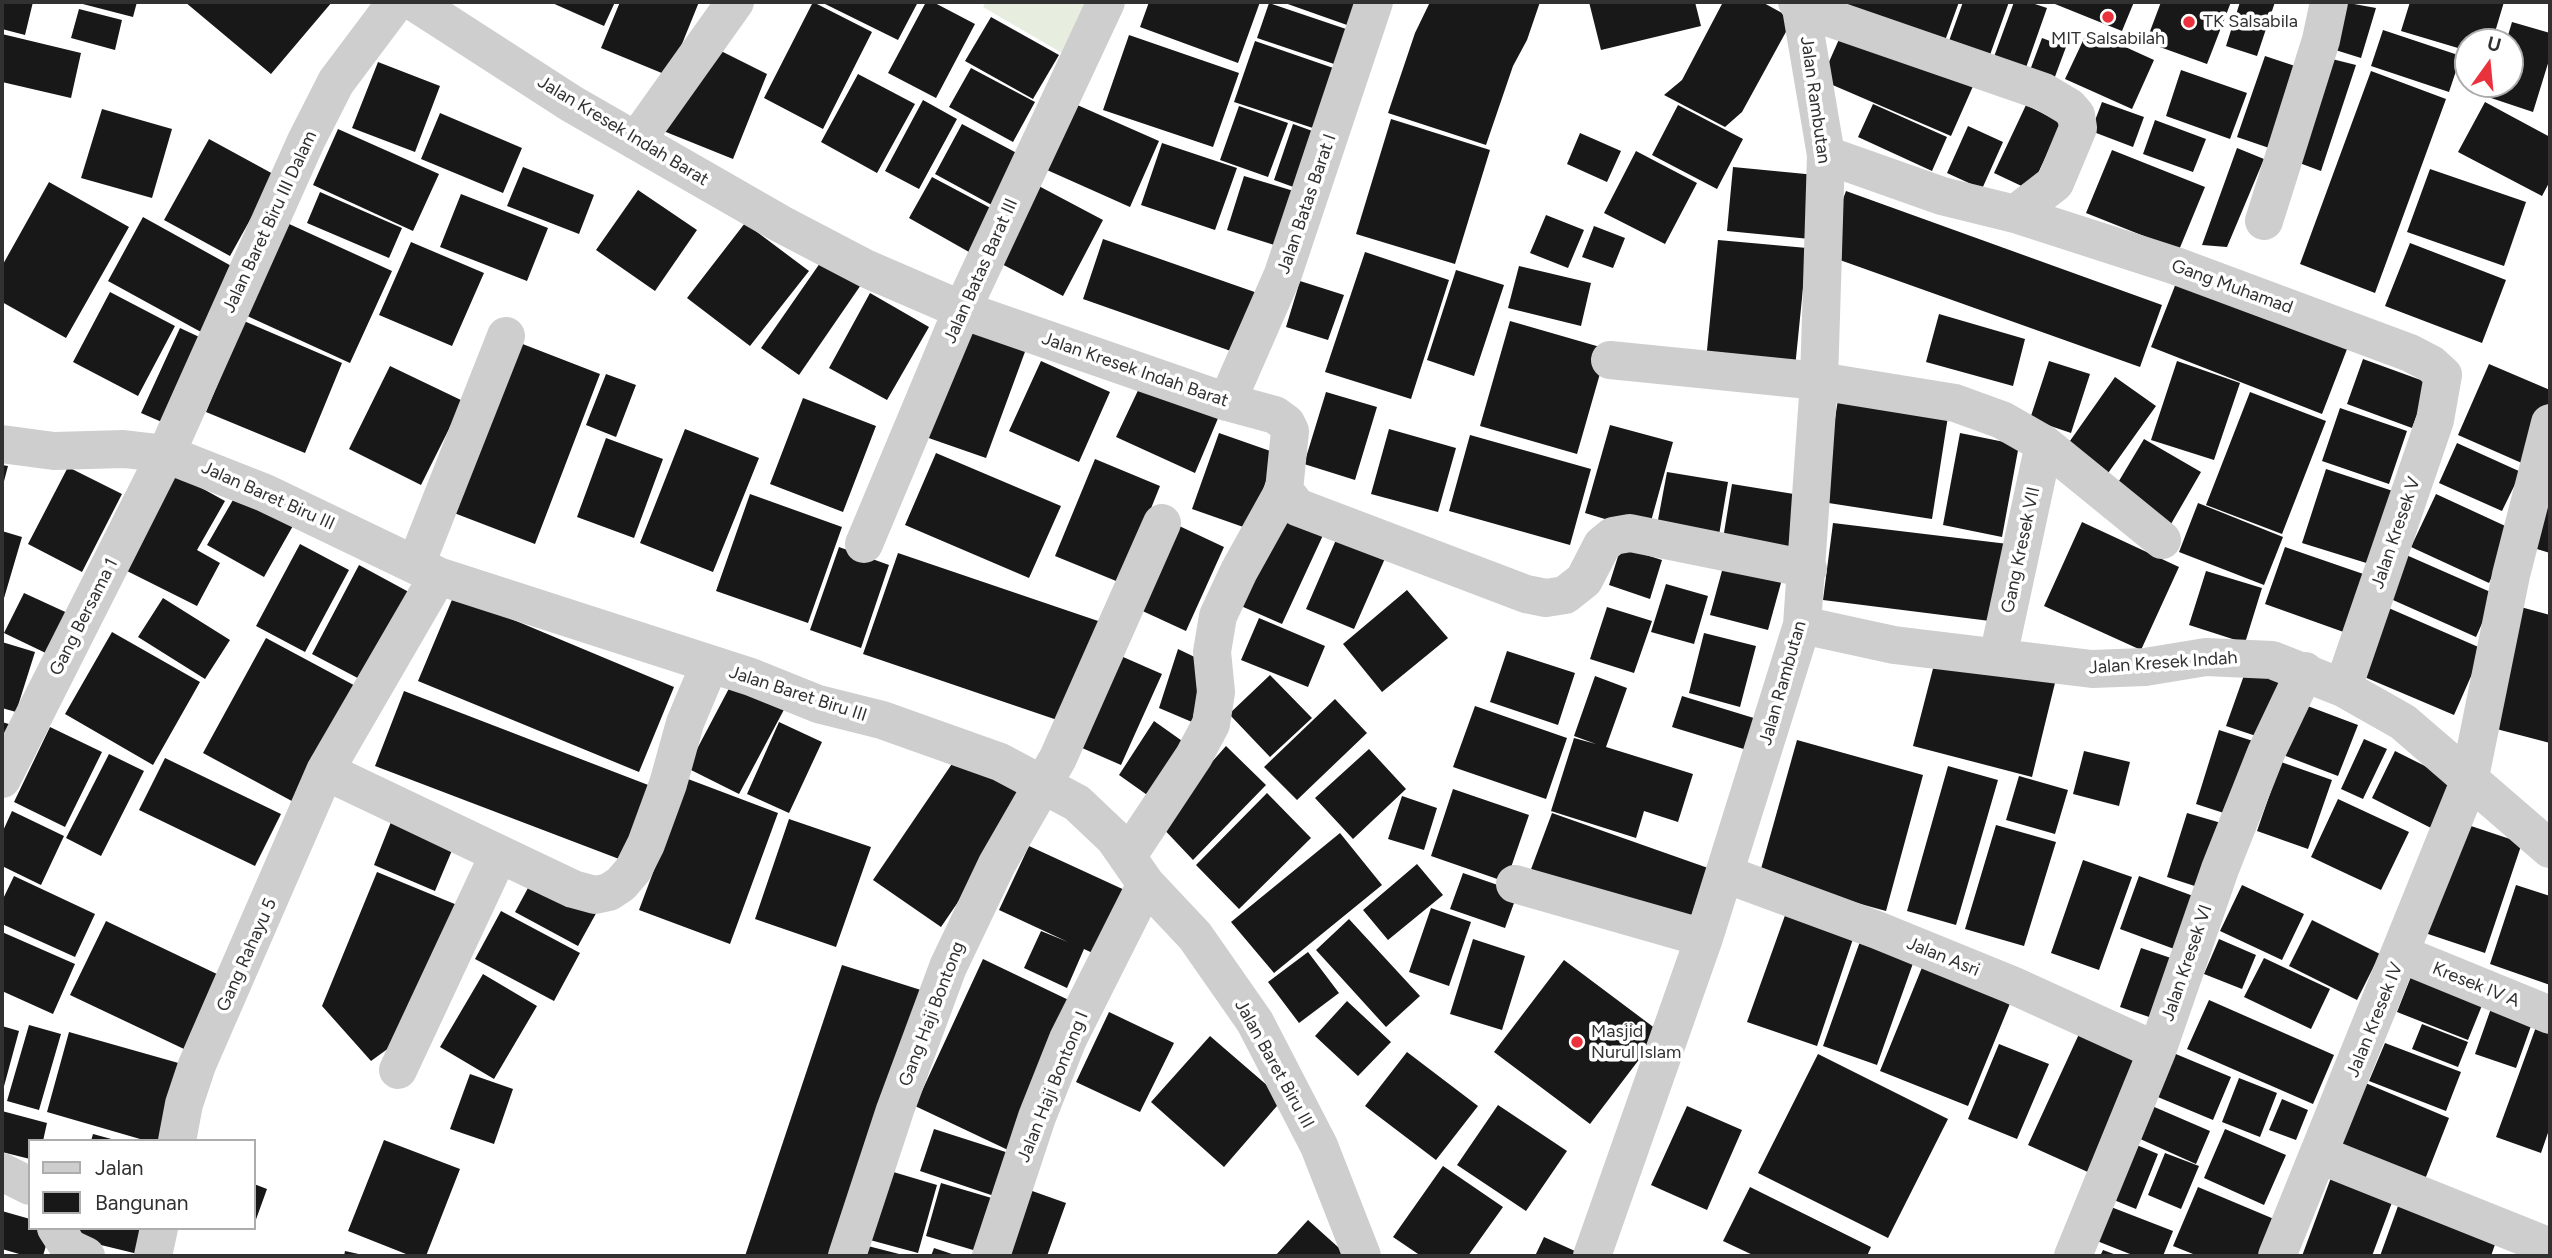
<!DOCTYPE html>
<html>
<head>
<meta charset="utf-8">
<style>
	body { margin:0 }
	#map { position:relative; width:2552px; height:1258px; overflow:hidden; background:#fff; font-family:Figtree,sans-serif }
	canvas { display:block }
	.frame { position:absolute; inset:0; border:4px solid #313131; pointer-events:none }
	.legend { position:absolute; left:28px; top:1139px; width:228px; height:91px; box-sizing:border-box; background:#fff; border:2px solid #adadad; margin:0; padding:9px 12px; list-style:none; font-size:21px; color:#313131 }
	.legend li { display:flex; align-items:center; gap:14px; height:35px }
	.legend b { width:35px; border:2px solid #adadad }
	.north { position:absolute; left:2454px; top:28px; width:70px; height:70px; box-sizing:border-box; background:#fff; border:2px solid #adadad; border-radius:50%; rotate:15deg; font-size:19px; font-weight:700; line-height:28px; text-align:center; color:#313131 }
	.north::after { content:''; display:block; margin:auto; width:24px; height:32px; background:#e9323c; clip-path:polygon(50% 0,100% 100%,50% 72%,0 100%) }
</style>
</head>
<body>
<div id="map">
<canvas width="2552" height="1258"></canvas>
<div class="frame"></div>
<ul class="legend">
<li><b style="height:9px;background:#cecece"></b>Jalan</li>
<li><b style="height:19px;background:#181818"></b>Bangunan</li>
</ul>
<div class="north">U</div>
</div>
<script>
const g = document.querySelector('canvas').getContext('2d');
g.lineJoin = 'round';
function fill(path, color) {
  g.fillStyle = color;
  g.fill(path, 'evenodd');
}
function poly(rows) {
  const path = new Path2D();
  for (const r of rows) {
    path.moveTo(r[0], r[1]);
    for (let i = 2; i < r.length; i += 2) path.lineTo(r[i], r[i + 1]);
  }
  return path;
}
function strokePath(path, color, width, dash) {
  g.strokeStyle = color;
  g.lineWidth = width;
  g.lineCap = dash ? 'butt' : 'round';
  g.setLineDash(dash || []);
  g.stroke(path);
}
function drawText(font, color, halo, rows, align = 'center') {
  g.font = font + ' Figtree,sans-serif';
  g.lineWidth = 7;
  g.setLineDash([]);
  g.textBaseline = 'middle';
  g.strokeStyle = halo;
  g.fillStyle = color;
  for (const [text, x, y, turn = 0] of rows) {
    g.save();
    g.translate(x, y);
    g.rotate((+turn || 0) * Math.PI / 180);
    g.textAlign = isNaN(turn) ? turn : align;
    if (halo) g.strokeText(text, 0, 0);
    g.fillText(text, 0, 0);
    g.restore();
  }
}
fill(poly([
	[986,2,1099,2,1067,56,983,7]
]), '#e7eee0');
fill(poly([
	[2,2,33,2,25,35,2,29],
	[75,2,137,2,133,17],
	[185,2,332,2,271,74],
	[550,2,615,2,604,26],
	[620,2,699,2,669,76,601,48],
	[813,2,872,32,823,129,764,98],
	[821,2,918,2,898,40],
	[926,2,933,2,975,24,936,98,888,73],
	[1149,2,1260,2,1238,63,1140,27],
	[1282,2,1355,2,1347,25],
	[1430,2,1540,2,1527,40,1513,66,1486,145,1388,113,1415,33],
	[1589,2,1695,2,1701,26,1601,50],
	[1723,2,1762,2,1793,19,1742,112,1725,127,1664,95,1682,80],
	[1841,2,1959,2,1942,49],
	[1963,2,2009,2,1986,66,1945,52],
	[2014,2,2029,2,2047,8,2023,76,1991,65],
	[2050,2,2134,2,2122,31],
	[2161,2,2231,2,2207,64,2146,42],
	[2240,2,2275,2,2257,56,2226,46],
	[2343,2,2376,8,2361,58,2329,48],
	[2410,2,2504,2,2492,42,2468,42,2468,51,2401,31],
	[1269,3,1349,30,1337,65,1257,38],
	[79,9,122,20,115,50,71,38],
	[991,17,1059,55,1033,99,965,61],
	[2512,22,2550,33,2550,57,2533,112,2488,97,2492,84,2510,84,2510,42,2506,42],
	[1844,28,1974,84,1951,136,1821,80],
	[2088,30,2154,60,2132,109,2065,79],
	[2383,30,2461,56,2449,92,2371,66],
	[2,34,81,53,71,98,2,82],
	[1129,35,1239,73,1213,147,1103,110],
	[2042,38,2066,47,2053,82,2029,73],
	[1255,41,1345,72,1325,132,1234,102],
	[719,50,767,74,733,159,656,128],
	[2265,56,2307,70,2275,150,2237,137],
	[2324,57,2356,65,2321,171,2286,158],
	[378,62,440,86,415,152,352,128],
	[971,68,1035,102,1013,142,949,107],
	[2181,70,2247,93,2230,139,2166,116],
	[2371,71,2446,99,2375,293,2300,264],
	[858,74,915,104,877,173,821,142],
	[923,100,957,119,919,189,885,171],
	[2102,102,2144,117,2133,147,2091,131],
	[2485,102,2550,137,2550,181,2542,196,2458,152],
	[1075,104,1159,141,1130,207,1047,170],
	[1873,104,1947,137,1932,171,1858,137],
	[1678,105,1743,139,1717,189,1652,155],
	[2026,105,2062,123,2030,190,1994,173],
	[1239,106,1288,123,1268,177,1220,160],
	[102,109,172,129,152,198,81,178],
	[440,113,522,148,503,193,421,159],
	[1391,119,1490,150,1455,264,1356,234],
	[2155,120,2206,139,2193,172,2143,154],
	[962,124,1028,159,1001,210,935,174],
	[1293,124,1329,137,1310,193,1274,180],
	[1968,126,2003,142,1982,189,1947,173],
	[338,129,439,174,413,231,313,185],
	[1580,133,1621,151,1607,182,1567,164],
	[209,139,275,175,230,256,164,220],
	[1162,143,1237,168,1215,230,1141,205],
	[2237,148,2264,159,2227,247,2202,245],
	[2112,150,2205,187,2179,250,2086,213],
	[1636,151,1697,183,1665,244,1604,213],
	[523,167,594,195,579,234,507,206],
	[1733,167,1816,175,1810,239,1727,231],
	[2430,169,2526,202,2504,266,2407,232],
	[1244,176,1307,195,1290,250,1227,230],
	[932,177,1000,213,976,256,909,218],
	[49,182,129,227,66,338,2,302,2,266],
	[1035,184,1103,220,1063,296,994,260],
	[638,190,697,230,655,291,596,250],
	[1846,191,2162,305,2140,367,1823,254],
	[320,192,402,228,389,258,307,223],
	[461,194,548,228,527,281,440,247],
	[1546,215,1584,230,1568,268,1530,253],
	[143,217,235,268,201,332,108,281],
	[287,223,392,271,350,363,245,315],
	[745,223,809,271,750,346,687,298],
	[1594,226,1625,238,1613,268,1582,257],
	[1103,239,1266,296,1245,356,1083,299],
	[1718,240,1807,248,1795,368,1706,360],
	[411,242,484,273,452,346,379,315],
	[2410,243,2506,280,2482,343,2385,306],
	[1365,252,1449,280,1411,399,1325,372],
	[827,253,865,279,799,375,761,348],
	[1519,266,1591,283,1581,326,1508,308],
	[1456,270,1504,285,1474,376,1427,360],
	[2178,278,2349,344,2322,414,2151,347],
	[1300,281,1344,295,1328,340,1286,327],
	[110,292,175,326,138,396,73,362],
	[870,293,929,327,887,400,829,368],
	[1939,314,2025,339,2013,386,1926,362],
	[244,321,342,363,305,453,206,412],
	[1510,321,1607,349,1577,454,1480,426],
	[959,325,1026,349,986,458,920,435],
	[180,328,210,342,171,426,141,413],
	[520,343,600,374,535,544,454,513],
	[2363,359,2429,383,2412,428,2347,404],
	[1041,361,1110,392,1079,462,1009,431],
	[2049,361,2090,374,2071,433,2030,419],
	[2177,361,2240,383,2214,460,2151,440],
	[2489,364,2550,390,2550,404,2524,464,2458,435],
	[390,366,463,401,421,485,349,449],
	[606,374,636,385,616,437,586,425],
	[2115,377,2156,406,2106,476,2065,448],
	[1142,382,1219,416,1195,473,1116,437],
	[1326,392,1377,407,1355,480,1304,464],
	[2250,392,2326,421,2282,534,2206,505],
	[1839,393,1949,410,1932,519,1822,502],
	[803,398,876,426,843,512,770,484],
	[2340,408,2407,431,2389,484,2322,461],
	[1610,425,1673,442,1648,532,1585,513],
	[685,429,759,458,713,572,640,543],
	[1389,429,1456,448,1438,512,1371,494],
	[1219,433,1276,453,1249,529,1192,509],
	[1960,433,2019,445,2002,537,1943,525],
	[1470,435,1591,469,1570,545,1449,511],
	[606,438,663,459,634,538,577,517],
	[2144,439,2201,472,2171,524,2113,491],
	[2457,443,2521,472,2502,511,2439,483],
	[936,453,1061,506,1029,578,905,525],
	[1095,459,1160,486,1121,583,1055,556],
	[2,465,8,466,3,485,2,485],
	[68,467,122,494,82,572,28,544],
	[2326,469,2399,493,2376,566,2302,543],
	[2550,469,2550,553,2527,546],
	[169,470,225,501,197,550,220,563,197,606,115,565],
	[1667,472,1728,482,1717,547,1655,536],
	[1732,484,1800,495,1789,557,1722,545],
	[241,486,298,517,264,577,207,545],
	[750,494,842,527,808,623,716,591],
	[2436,494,2514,530,2489,583,2411,547],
	[2198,503,2283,537,2264,585,2179,552],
	[1285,512,1325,531,1282,624,1241,606],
	[2082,522,2179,567,2141,650,2044,606],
	[1833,523,2008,544,1998,622,1823,600],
	[1175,524,1224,547,1186,631,1136,608],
	[1342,526,1390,547,1354,629,1306,609],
	[2,531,22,537,2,605],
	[300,544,349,570,305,652,256,626],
	[839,547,889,565,861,648,810,630],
	[1621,547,1662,560,1650,599,1609,585],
	[2285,547,2372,577,2352,635,2265,604],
	[898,553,1104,623,1069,724,863,654],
	[2404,554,2495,594,2476,637,2384,596],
	[1726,556,1784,572,1768,630,1710,615],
	[359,565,418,597,371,685,312,654],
	[2206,571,2262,588,2245,643,2189,625],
	[1666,584,1708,596,1694,644,1651,632],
	[1407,590,1448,638,1382,692,1343,644],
	[24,593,74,616,54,657,4,633],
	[454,595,674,687,639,772,418,681],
	[163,598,230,640,205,679,138,637],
	[2384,606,2483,649,2454,715,2355,673],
	[2517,606,2550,615,2550,743,2485,726],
	[1607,607,1652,621,1634,673,1590,659],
	[1259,618,1325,646,1308,687,1241,660],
	[112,632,200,682,153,765,65,714],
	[1704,633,1756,646,1740,707,1689,693],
	[266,638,363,690,301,806,203,753],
	[2,642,35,652,16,712,2,708],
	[1178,649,1205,662,1192,722,1159,708],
	[1507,651,1575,673,1558,725,1490,702],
	[1114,653,1162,674,1121,765,1073,744],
	[1937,653,2055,683,2032,777,1913,746],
	[2248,664,2284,677,2262,738,2226,726],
	[1270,675,1312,718,1270,757,1229,714],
	[1595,676,1627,688,1606,747,1693,774,1678,822,1644,811,1636,838,1551,811,1574,738,1596,744,1574,736],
	[735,677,787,704,739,794,687,768],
	[404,691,656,788,627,862,375,766],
	[1682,696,1757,719,1747,750,1672,727],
	[1335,699,1367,733,1297,800,1264,767],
	[2297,702,2358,725,2338,776,2278,753],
	[1475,706,1567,738,1546,799,1453,767],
	[1154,721,1185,743,1150,797,1119,775],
	[2,722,12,725,2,759],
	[779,722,822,742,789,813,747,794],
	[50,727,102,752,65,827,14,802],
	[2219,730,2256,742,2233,816,2196,804],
	[2364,739,2387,749,2363,799,2341,789],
	[1797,740,1923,775,1886,911,1759,876],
	[1226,746,1266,785,1193,860,1158,823],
	[1369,749,1406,789,1353,839,1315,798],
	[2084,751,2130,762,2119,806,2073,794],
	[2395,751,2457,782,2433,829,2372,798],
	[960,752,1029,798,941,927,873,880],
	[109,754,144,771,101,856,66,838],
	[165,758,281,814,255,866,139,810],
	[2281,762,2332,780,2308,849,2257,831],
	[1948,766,1998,780,1956,925,1907,911],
	[2019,776,2068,790,2055,834,2006,820],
	[688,779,778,813,730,944,639,910],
	[1453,789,1529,815,1506,882,1431,856],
	[1267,793,1311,838,1239,909,1196,865],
	[1402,796,1437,808,1424,850,1388,839],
	[2338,799,2409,832,2381,890,2311,857],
	[12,811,64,836,41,885,2,866,2,833],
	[1552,813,1708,868,1687,928,1530,872],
	[2187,813,2228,825,2207,890,2167,877],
	[789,819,871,847,836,947,755,919],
	[2456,821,2522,843,2485,953,2419,931],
	[391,822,453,848,435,891,374,865],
	[1996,825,2056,842,2024,946,1965,929],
	[1340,833,1382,885,1274,973,1231,922],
	[1029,846,1129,892,1099,956,1084,949,1067,988,1024,968,1041,931,1068,942,999,910],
	[2083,860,2132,877,2099,970,2051,953],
	[1417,864,1443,895,1388,940,1363,910],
	[377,872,462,907,404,1037,371,1061,322,1006],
	[1463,873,1518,892,1505,928,1450,909],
	[535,875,599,908,578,946,515,912],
	[14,876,95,914,75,957,2,924,2,901],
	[2139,876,2196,897,2177,950,2120,929],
	[2242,885,2304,914,2282,960,2220,931],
	[2516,885,2550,896,2550,985,2490,964],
	[1788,907,1856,930,1817,1046,1747,1022],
	[1431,908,1471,922,1449,986,1409,972],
	[501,911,580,953,554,1001,475,959],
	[1349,919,1420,996,1386,1027,1316,950],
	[2312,920,2380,954,2357,1000,2289,966],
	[106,921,219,975,184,1049,70,995],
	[2,932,75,964,53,1014,2,991],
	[1863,933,1917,952,1877,1065,1823,1046],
	[1473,939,1525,956,1502,1030,1450,1014],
	[2219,939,2256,955,2242,989,2204,974],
	[2141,948,2180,961,2158,1020,2120,1007],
	[1308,952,1339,993,1299,1023,1268,982],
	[2264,958,2330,989,2311,1029,2244,997],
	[983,959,1077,1004,1008,1150,915,1106],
	[1564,960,1660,1032,1590,1124,1494,1052],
	[2416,964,2487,993,2468,1040,2397,1012],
	[842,965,924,991,837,1256,745,1256],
	[1923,965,2011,1001,1968,1106,1880,1071],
	[483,974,537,1006,494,1079,440,1047],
	[2495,997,2536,1012,2516,1068,2475,1054],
	[2209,1000,2334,1055,2313,1104,2187,1049],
	[1347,1001,1391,1042,1358,1076,1315,1036],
	[1109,1012,1174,1043,1140,1112,1076,1082],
	[2540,1016,2550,1019,2550,1127,2541,1153,2496,1137],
	[2085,1021,2147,1049,2090,1173,2028,1145],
	[2422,1024,2468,1042,2458,1067,2412,1049],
	[29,1025,61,1034,39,1110,7,1101],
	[2,1026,19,1031,3,1090,2,1090],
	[69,1032,182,1064,160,1141,147,1141,47,1112],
	[1210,1036,1283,1099,1224,1167,1151,1102],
	[2385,1043,2461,1072,2446,1111,2369,1081],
	[1999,1044,2049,1064,2017,1139,1968,1119],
	[1407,1052,1478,1106,1436,1160,1365,1106],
	[2171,1052,2231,1077,2213,1120,2153,1095],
	[1818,1054,1948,1119,1888,1238,1758,1173],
	[470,1074,513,1089,494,1144,450,1129],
	[2239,1078,2277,1093,2260,1137,2222,1122],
	[2363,1082,2449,1118,2422,1187,2333,1152],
	[2282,1099,2308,1110,2296,1140,2269,1130],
	[1498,1105,1567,1151,1526,1211,1457,1165],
	[1687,1106,1742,1130,1707,1210,1651,1185],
	[2152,1106,2210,1131,2196,1164,2138,1138],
	[2,1111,47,1123,43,1141,30,1141,30,1159,2,1152],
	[934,1129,1015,1155,1000,1198,920,1171],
	[2225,1129,2286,1155,2264,1205,2204,1178],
	[93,1134,115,1140,115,1141,91,1141],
	[384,1140,460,1169,426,1256,411,1256,348,1231],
	[2132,1143,2158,1154,2136,1209,2109,1198],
	[2165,1153,2199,1166,2181,1209,2148,1195],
	[1443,1166,1503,1207,1468,1256,1421,1256,1393,1237],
	[890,1171,937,1185,918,1253,870,1240],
	[2332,1175,2394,1197,2372,1256,2302,1256],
	[941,1183,995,1199,980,1252,926,1236],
	[254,1184,267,1189,254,1225],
	[1021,1187,1066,1203,1047,1256,996,1256],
	[1750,1187,1871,1247,1867,1256,1755,1256,1723,1241],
	[2198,1187,2274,1219,2258,1256,2198,1256,2173,1246],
	[2402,1195,2500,1230,2491,1256,2380,1256],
	[2111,1207,2173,1231,2163,1256,2135,1256,2097,1241],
	[2,1211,30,1219,30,1228,51,1228,43,1256,26,1256,2,1249],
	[1308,1220,1348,1256,1275,1256],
	[70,1228,149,1228,142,1255,68,1237],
	[1544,1237,1586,1256,1535,1256],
	[864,1245,903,1255,902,1256,861,1256],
	[934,1248,958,1256,931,1256],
	[2103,1250,2119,1256,2100,1256],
	[345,1251,363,1255,363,1256,344,1256]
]), '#181818');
strokePath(poly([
	[414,2,572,104,781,224,867,269,962,310,1227,402,1275,415,1286,423,1290,431,1284,490,1297,507,1526,594,1546,598,1565,595,1584,580,1602,545,1613,536,1630,533,1808,569],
	[1801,8,2044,92,2069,107,2076,115,2078,128,2055,183,2015,214,1942,196,1826,155],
	[636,141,735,2],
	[2015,214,2176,266,2410,353,2431,364,2443,375,2435,420,2343,688],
	[2264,221,2321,40,2329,2],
	[1610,360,1819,381,1955,403,2002,420,2044,444,2162,540],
	[1227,402,1283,274,1374,2],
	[2,444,54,451,124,449,166,454,265,493,438,576,751,677,818,704,882,720,1000,762,1077,803,1114,838,1146,884,1195,936,1255,1022,1319,1146,1362,1256],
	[864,544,962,310,1106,2],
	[416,564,506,336],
	[1802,625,1894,645,2092,669,2145,667,2206,657,2272,660,2343,688,2403,722,2550,849],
	[1998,657,2044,444],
	[325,771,573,889,595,895,609,892,621,884,633,870,646,844,668,784,685,723,709,666],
	[2,779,166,454,306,141,336,82,396,2],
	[1127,857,1194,756,1211,724,1216,692,1212,652,1218,616,1239,571,1284,490],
	[1725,874,1877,930,2012,985,2157,1051],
	[1515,884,1704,938],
	[2401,954,2550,1015],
	[398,1070,499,854],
	[177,1141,184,1104,197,1065,325,771,438,576],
	[2320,1155,2550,1247],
	[2,1172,30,1186],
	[56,1228,69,1248,86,1256],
	[153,1256,159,1228],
	[847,1256,895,1110,948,967,997,864,1058,758,1162,523],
	[991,1256,1037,1117,1068,1039,1146,884],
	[1592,1256,1704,938,1802,625,1819,381,1826,155,1801,8,1797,2],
	[2073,1256,2157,1051,2220,869,2266,753,2305,671],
	[2277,1256,2469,782,2511,575,2550,423]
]), '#cecece', 38);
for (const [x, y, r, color] of [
	[2108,17,7,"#e9323c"],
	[2189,22,7,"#e9323c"],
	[1577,1042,7,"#e9323c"]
]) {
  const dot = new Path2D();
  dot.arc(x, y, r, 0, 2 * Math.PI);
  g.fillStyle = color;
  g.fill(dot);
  strokePath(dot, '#fff', 2.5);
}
drawText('18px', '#313131', '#fff', [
	["TK Salsabila",2203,22],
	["MIT Salsabilah",2108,39,"center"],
	["Masjid",1591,1032],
	["Nurul Islam",1591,1053]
], 'left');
drawText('18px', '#313131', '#fff', [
	["Jalan Rambutan",1815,100,82],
	["Jalan Kresek Indah Barat",623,131,31],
	["Jalan Batas Barat I",1307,204,-71],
	["Jalan Baret Biru III Dalam",270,222,-65],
	["Jalan Batas Barat III",981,271,-66],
	["Gang Muhamad",2232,287,20],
	["Jalan Kresek Indah Barat",1135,370,19],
	["Jalan Baret Biru III",268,496,24],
	["Jalan Kresek V",2396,533,-71],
	["Gang Kresek VII",2021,550,-78],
	["Gang Bersama 1",84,617,-63],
	["Jalan Kresek Indah",2163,663,-4],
	["Jalan Rambutan",1783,683,-74],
	["Jalan Baret Biru III",798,694,18],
	["Gang Rahayu 5",247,955,-66],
	["Jalan Asri",1943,957,22],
	["Jalan Kresek VI",2187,963,-71],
	["Kresek IV A",2476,985,22],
	["Gang Haji Bontong",932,1014,-69],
	["Jalan Kresek IV",2375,1020,-68],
	["Jalan Baret Biru III",1274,1064,61],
	["Jalan Haji Bontong I",1053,1087,-68]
]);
</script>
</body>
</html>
